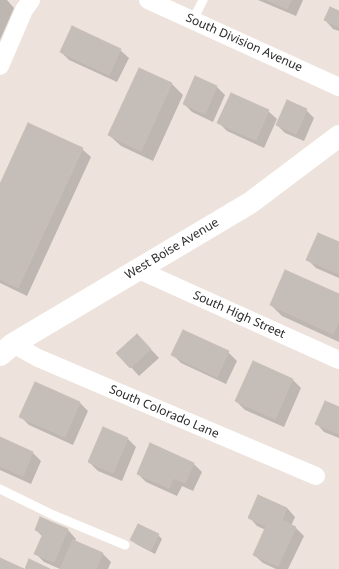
<!DOCTYPE html>
<html>
<head>
<meta charset="utf-8">
<style>
	body { margin:0 }
	canvas { display:block; background:#ede3dc }
</style>
</head>
<body>
<canvas width="339" height="569"></canvas>
<script>
const g = document.querySelector('canvas').getContext('2d');
g.lineJoin = 'round';
function fill(path, color) {
  g.fillStyle = color;
  g.fill(path, 'evenodd');
}
function poly(rows) {
  const path = new Path2D();
  for (const r of rows) {
    path.moveTo(r[0], r[1]);
    for (let i = 2; i < r.length; i += 2) path.lineTo(r[i], r[i + 1]);
  }
  return path;
}
function strokePath(path, color, width, dash) {
  g.strokeStyle = color;
  g.lineWidth = width;
  g.lineCap = dash ? 'butt' : 'round';
  g.setLineDash(dash || []);
  g.stroke(path);
}
function drawText(font, color, halo, rows, align = 'center') {
  g.font = font + ' "Noto Sans",sans-serif';
  g.lineWidth = 3;
  g.setLineDash([]);
  g.textBaseline = 'middle';
  g.strokeStyle = halo;
  g.fillStyle = color;
  for (const [text, x, y, turn = 0] of rows) {
    g.save();
    g.translate(x, y);
    g.rotate((+turn || 0) * Math.PI / 180);
    g.textAlign = isNaN(turn) ? turn : align;
    if (halo) g.strokeText(text, 0, 0);
    g.fillText(text, 0, 0);
    g.restore();
  }
}
fill(poly([
	[0,0,7,0,14,8,0,40],
	[258,0,303,0,296,16],
	[339,12,339,31,333,29,325,20],
	[120,50,129,58,117,82,69,60,61,52],
	[140,69,172,84,183,95,153,161,121,146,109,135],
	[196,78,217,87,225,95,213,122,192,112,184,104],
	[306,110,314,118,304,141,285,133,277,125],
	[268,111,277,119,264,148,227,131,218,122],
	[82,149,91,157,27,296,0,283,0,187],
	[339,243,339,278,316,268,307,259],
	[339,296,339,342,282,316,271,305],
	[183,331,228,352,237,361,226,384,181,363,173,355],
	[145,343,159,358,139,376,118,353],
	[293,380,301,388,284,427,245,410,236,401],
	[35,383,80,403,88,411,73,445,29,425,20,416],
	[339,408,339,438,324,432,316,423],
	[0,438,33,453,41,461,31,484,0,470],
	[128,439,136,447,122,481,98,471,89,462],
	[193,463,202,472,193,491,182,486,177,496,146,482,138,474],
	[287,508,295,517,291,526,295,527,304,536,288,569,276,569,263,563,254,555,266,530,257,526,249,517],
	[41,518,68,530,76,539,75,542,103,554,111,562,108,569,60,569,44,562,36,554,43,537,36,530],
	[158,535,162,539,155,554,136,544,131,540]
]), '#0003');
const building = poly([
	[267,0,291,0,287,9,267,0],
	[330,7,339,11,339,27,324,20,330,7],
	[72,26,121,49,109,75,60,52,72,26],
	[139,68,172,83,141,151,108,135,139,68],
	[195,76,217,86,205,114,183,104,195,76],
	[231,93,269,110,256,140,217,123,231,93],
	[287,100,307,109,296,134,276,125,287,100],
	[28,123,83,148,18,288,0,279,0,184,28,123],
	[318,233,339,242,339,274,306,260,318,233],
	[285,270,339,294,339,321,333,334,270,305,285,270],
	[183,330,229,351,217,377,171,355,183,330],
	[137,334,151,349,130,368,116,353,137,334],
	[253,361,293,379,275,419,235,401,253,361],
	[35,382,80,402,65,437,19,417,35,382],
	[325,401,339,407,339,434,315,424,325,401],
	[103,427,128,438,113,473,88,462,103,427],
	[0,437,33,452,23,476,0,466,0,437],
	[150,443,194,463,185,483,173,478,169,488,137,474,150,443],
	[258,495,287,508,282,520,296,527,278,566,253,555,266,526,248,518,258,495],
	[40,517,68,529,54,562,34,554,43,534,35,530,40,517],
	[138,524,159,534,151,550,130,540,138,524],
	[73,540,103,553,96,569,60,569,73,540],
	[0,558,24,569,0,569,0,558],
	[29,559,50,569,25,569,29,559]
]);
fill(building, '#c5bdb8');
strokePath(building, '#c8bfb5', 1);
strokePath(poly([
	[193,20,203,0],
	[0,489,53,515,125,545]
]), '#fff', 9);
strokePath(poly([
	[148,0,339,87],
	[0,66,24,10,31,0],
	[139,270,339,360],
	[13,344,38,358,316,476]
]), '#fff', 18);
strokePath(poly([
	[0,355,13,344,250,203,339,136]
]), '#fff', 22);
drawText('12px', '#2a2a2a', '#fff', [
	["South Division Avenue",244,43,24],
	["West Boise Avenue",172,249,-31],
	["South High Street",239,315,24],
	["South Colorado Lane",164,412,23]
]);
</script>
</body>
</html>
